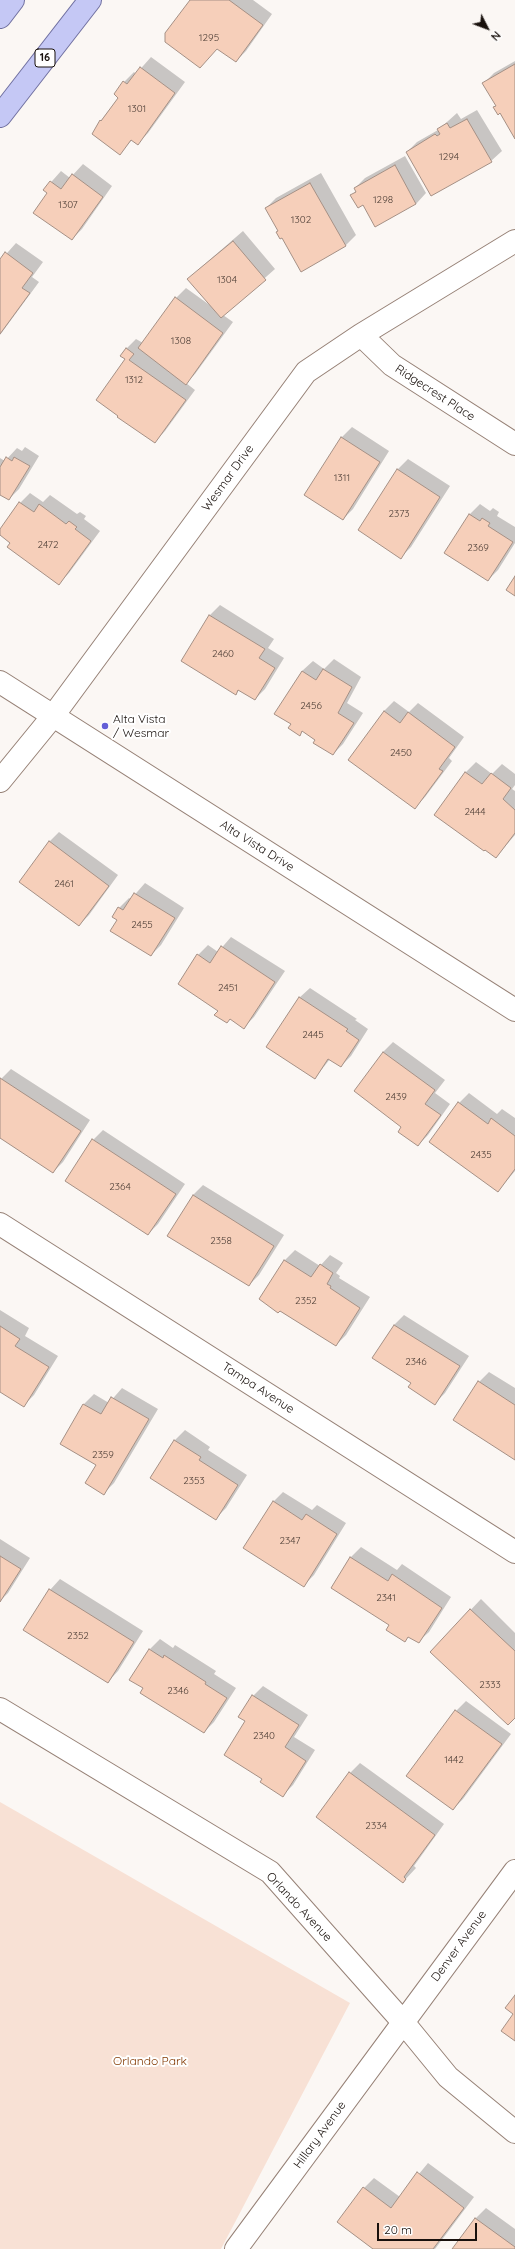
<!DOCTYPE html>
<html>
<head>
<meta charset="utf-8">
<style>
	body { margin:0 }
	#map { position:relative; width:515px; height:2249px; overflow:hidden; background:#fbf7f4; font-family:Quicksand,sans-serif }
	canvas { display:block }
	.north { position:absolute; left:467px; top:8px; width:40px; height:40px; -webkit-text-stroke:3px #fff; paint-order:stroke; rotate:132deg; font-size:11px; font-weight:700; line-height:16px; text-align:center; color:#19110d }
	.north::after { content:''; display:block; margin:auto; width:14px; height:18px; background:#19110d; clip-path:polygon(50% 0,100% 100%,50% 72%,0 100%) }
	.scale { position:absolute; left:377px; top:2223px; width:100px; height:18px; box-sizing:border-box; border:2px solid #19110d; border-top:0; padding-left:5px; font-size:12px; line-height:14px; white-space:nowrap; color:#19110d; -webkit-text-stroke:3px #fff; paint-order:stroke }
</style>
</head>
<body>
<div id="map">
<canvas width="515" height="2249"></canvas>
<div class="north">N</div>
<div class="scale">20 m</div>
</div>
<script>
const g = document.querySelector('canvas').getContext('2d');
g.lineJoin = 'round';
function fill(path, color) {
  g.fillStyle = color;
  g.fill(path, 'evenodd');
}
function poly(rows) {
  const path = new Path2D();
  for (const r of rows) {
    path.moveTo(r[0], r[1]);
    for (let i = 2; i < r.length; i += 2) path.lineTo(r[i], r[i + 1]);
  }
  return path;
}
function strokePath(path, color, width, dash) {
  g.strokeStyle = color;
  g.lineWidth = width;
  g.lineCap = dash ? 'butt' : 'round';
  g.setLineDash(dash || []);
  g.stroke(path);
}
function drawText(font, color, halo, rows, align = 'center') {
  g.font = font + ' Quicksand,sans-serif';
  g.lineWidth = 4;
  g.setLineDash([]);
  g.textBaseline = 'middle';
  g.strokeStyle = halo;
  g.fillStyle = color;
  for (const [text, x, y, turn = 0] of rows) {
    g.save();
    g.translate(x, y);
    g.rotate((+turn || 0) * Math.PI / 180);
    g.textAlign = isNaN(turn) ? turn : align;
    if (halo) g.strokeText(text, 0, 0);
    g.fillText(text, 0, 0);
    g.restore();
  }
}
fill(poly([
	[0,1802,350,2003,221,2249,0,2249]
]), '#f8e1d5');
fill(poly([
	[191,0,253,0,272,14,246,51,236,61],
	[151,57,185,82,148,133,138,143,132,140,120,153,96,127,119,97,124,82,134,72,136,74],
	[515,61,515,137,501,112,495,107,497,105,484,83,494,73],
	[477,110,502,151,491,161,407,152,417,142,438,130,457,113,461,119],
	[405,156,426,193,416,204,363,203,352,195,356,191,355,188,365,178],
	[83,164,112,186,82,229,72,239,49,192,45,189,61,171,70,178],
	[321,173,356,235,346,245,301,270,282,236,277,232,279,230,266,208,276,198],
	[243,231,275,269,223,315,233,322,195,374,186,383,195,390,165,431,155,442,127,359,126,349,136,339,143,343,176,298,186,288,211,306,199,269],
	[16,243,43,262,32,277,39,282,0,335,0,261],
	[352,427,389,451,353,509,343,519,306,495,342,437],
	[25,447,39,456,19,489,9,499,0,493,0,458,5,461,17,448,22,451],
	[408,459,450,486,411,547,401,557,397,470],
	[30,493,43,502,50,495,77,514,80,512,86,516,84,519,100,531,69,573,59,583,0,534,0,531,20,503],
	[480,504,490,511,493,508,499,512,497,516,515,527,515,543,498,570,488,580,446,552,470,514],
	[220,605,274,639,268,648,284,658,265,689,255,699,239,690,236,694,182,660,210,615],
	[334,659,361,677,347,703,363,713,343,744,333,754,303,731,300,734,292,724,276,713,302,671,313,661,324,669],
	[394,701,409,712,418,703,464,737,449,758,452,761,425,797,415,807,384,711],
	[476,762,492,774,502,764,515,774,515,785,512,789,515,791,515,835,496,857,435,815,466,772],
	[59,832,118,875,89,915,79,925,49,842],
	[145,883,184,908,161,945,151,955,118,919,119,908,129,898,131,899],
	[231,937,285,971,254,1017,244,1027,231,1018,227,1022,198,955,208,945,218,952],
	[310,988,357,1019,355,1020,368,1029,351,1056,341,1066,330,1059,315,1078,299,998],
	[393,1042,445,1080,435,1093,450,1104,428,1135,418,1145,403,1127,383,1052],
	[11,1069,90,1120,63,1162,53,1172,0,1137,0,1080],
	[469,1093,497,1114,502,1109,515,1118,515,1171,498,1191,459,1103],
	[103,1130,185,1184,158,1224,148,1234,93,1140],
	[203,1185,284,1235,259,1275,249,1285,193,1195],
	[295,1250,320,1266,330,1255,343,1263,336,1273,340,1276,339,1278,370,1297,346,1335,336,1345,260,1299,285,1260],
	[0,1310,29,1328,25,1336,58,1356,34,1395,24,1405,0,1391],
	[404,1315,469,1356,445,1393,435,1403,412,1382,394,1325],
	[489,1372,515,1388,515,1458,479,1382],
	[122,1388,158,1409,114,1483,104,1493,97,1465,61,1444,84,1404,94,1394,109,1403],
	[185,1430,210,1447,208,1450,247,1475,226,1508,216,1518,151,1477,175,1440],
	[283,1492,312,1510,317,1505,346,1523,314,1575,304,1585,273,1502],
	[0,1539,30,1558,8,1593,0,1601],
	[361,1547,397,1570,402,1564,451,1597,429,1632,418,1642,409,1636,405,1641,391,1625,332,1588,351,1557],
	[60,1579,143,1631,118,1671,108,1682,50,1590],
	[481,1599,515,1633,515,1717,431,1652],
	[160,1639,173,1648,175,1645,216,1671,214,1674,236,1688,214,1722,204,1732,150,1649],
	[263,1686,308,1715,294,1737,315,1750,293,1785,283,1795,263,1779,246,1721,253,1696],
	[466,1701,511,1734,463,1799,453,1809,408,1775,456,1711],
	[360,1763,444,1824,414,1866,416,1868,403,1882,317,1817,350,1773],
	[428,2163,474,2197,435,2249,375,2249,364,2188,374,2178,400,2197],
	[486,2208,515,2229,515,2249,454,2249,476,2218]
]), '#0003');
const building = poly([
	[190,0,229,0,263,25,236,62,217,49,200,68,165,42,165,33,190,0],
	[515,64,515,139,500,113,498,115,493,107,496,106,482,83,515,64],
	[140,67,175,93,138,145,131,140,120,155,92,134,100,120,101,121,118,98,114,94,123,81,127,84,140,67],
	[467,119,492,162,431,196,406,152,435,134,437,136,440,134,437,129,447,123,450,128,467,119],
	[395,165,416,204,375,227,363,205,358,208,350,195,356,192,354,188,395,165],
	[72,174,103,197,72,240,33,213,47,193,43,190,50,181,61,189,72,174],
	[310,183,346,246,301,272,282,238,280,239,276,232,278,231,265,208,310,183],
	[233,241,266,280,221,318,187,279,233,241],
	[5,252,33,273,22,288,30,293,0,334,0,259,5,252],
	[175,297,223,333,186,385,138,348,175,297],
	[126,348,134,354,129,360,186,400,155,443,117,417,118,416,96,400,125,359,120,356,126,348],
	[341,437,380,462,343,520,304,495,341,437],
	[6,457,12,461,14,457,30,466,9,500,0,495,0,467,6,457],
	[397,469,440,497,401,559,358,530,397,469],
	[19,502,34,512,39,504,66,524,69,521,77,527,75,529,91,541,59,585,7,547,10,543,0,535,0,529,19,502],
	[469,514,480,521,482,518,490,523,488,526,513,542,488,581,444,553,469,514],
	[515,576,515,596,506,590,515,576],
	[209,615,265,649,259,658,275,668,255,700,238,690,236,695,181,661,209,615],
	[323,669,352,687,338,713,354,723,333,755,313,743,315,740,302,731,300,736,288,728,291,724,274,714,302,671,316,680,323,669],
	[384,711,400,723,408,712,455,747,439,769,443,771,415,809,348,760,384,711],
	[465,772,482,784,491,773,511,788,503,799,515,810,515,833,496,858,485,850,484,851,434,815,465,772],
	[49,841,109,886,79,926,19,882,49,841],
	[134,893,175,918,151,956,110,931,117,920,112,917,118,907,123,910,134,893],
	[221,946,275,982,244,1029,230,1019,227,1023,214,1015,218,1011,178,984,197,954,210,963,221,946],
	[299,997,348,1029,346,1031,359,1040,341,1067,328,1059,315,1079,266,1047,299,997],
	[383,1052,435,1090,425,1104,441,1115,418,1146,398,1132,401,1127,354,1091,383,1052],
	[0,1078,81,1131,53,1173,0,1138,0,1078],
	[458,1102,488,1124,491,1118,515,1136,515,1169,498,1192,429,1142,458,1102],
	[92,1139,176,1194,148,1235,65,1181,92,1139],
	[193,1195,274,1246,249,1286,167,1236,193,1195],
	[284,1260,311,1277,320,1264,333,1273,327,1284,331,1286,330,1288,360,1308,336,1346,280,1311,278,1313,259,1299,284,1260],
	[394,1325,460,1366,435,1405,408,1387,411,1383,372,1358,394,1325],
	[0,1326,20,1339,15,1346,49,1367,24,1407,0,1392,0,1326],
	[478,1381,515,1405,515,1460,453,1420,478,1381],
	[111,1397,149,1419,104,1495,85,1483,96,1465,60,1444,83,1404,101,1414,111,1397],
	[174,1440,201,1457,199,1460,238,1485,216,1520,150,1478,174,1440],
	[273,1501,302,1520,306,1514,337,1534,304,1587,243,1548,273,1501],
	[0,1556,21,1569,0,1602,0,1556],
	[350,1557,388,1581,392,1574,442,1608,419,1643,408,1637,405,1642,386,1630,389,1625,331,1588,350,1557],
	[49,1589,134,1642,108,1683,23,1630,49,1589],
	[470,1609,515,1651,515,1718,508,1725,430,1652,470,1609],
	[149,1649,163,1658,164,1655,206,1682,205,1684,227,1698,204,1733,140,1693,143,1688,129,1680,149,1649],
	[252,1695,299,1725,285,1747,306,1761,283,1797,260,1782,262,1779,224,1755,245,1721,238,1717,252,1695],
	[455,1710,502,1744,453,1810,406,1776,455,1710],
	[349,1772,435,1835,404,1877,406,1879,403,1883,316,1817,349,1772],
	[515,1995,515,2041,501,2031,513,2014,505,2008,515,1995],
	[417,2172,464,2208,433,2249,373,2249,337,2222,363,2187,391,2208,417,2172],
	[475,2218,515,2247,515,2249,452,2249,475,2218]
]);
fill(building, '#f6cfba');
strokePath(building, '#a59085', 1);
const minor = poly([
	[361,335,392,365,515,444],
	[0,682,515,1010],
	[0,781,53,716,306,372,361,335,515,241],
	[0,1224,515,1552],
	[0,1709,270,1872,403,2022,448,2077,515,2132],
	[236,2249,515,1871]
]);
const major = poly([
	[0,17,13,0],
	[0,116,90,0]
]);
strokePath(minor, '#968176', 24);
strokePath(major, '#7070a0', 24);
strokePath(minor, '#fff', 22);
strokePath(major, '#c5c8f5', 22);
for (const [x, y, r, color] of [
	[105,726,4,"#635ed7"]
]) {
  const dot = new Path2D();
  dot.arc(x, y, r, 0, 2 * Math.PI);
  g.fillStyle = color;
  g.fill(dot);
  strokePath(dot, '#fff', 1.5);
}
drawText('10px', '#504038', null, [
	["1295",209,38],
	["1301",137,109],
	["1294",449,157],
	["1298",383,200],
	["1307",68,205],
	["1302",301,220],
	["1304",227,280],
	["1308",181,341],
	["1312",134,380],
	["1311",342,478],
	["2373",399,514],
	["2472",48,545],
	["2369",478,548],
	["2460",223,654],
	["2456",311,706],
	["2450",401,753],
	["2444",475,812],
	["2461",64,884],
	["2455",142,925],
	["2451",228,988],
	["2445",313,1035],
	["2439",396,1097],
	["2435",481,1155],
	["2364",120,1187],
	["2358",221,1241],
	["2352",306,1301],
	["2346",416,1362],
	["2359",103,1455],
	["2353",194,1481],
	["2347",290,1541],
	["2341",386,1598],
	["2352",78,1636],
	["2333",490,1685],
	["2346",178,1691],
	["2340",264,1736],
	["1442",454,1760],
	["2334",376,1826]
]);
for (const [x, y, w] of [
	[45,58,20]
]) {
  const box = new Path2D();
  box.roundRect(x - w / 2, y - 9, w, 18, 3);
  g.fillStyle = '#fff';
  g.fill(box);
  strokePath(box, '#19110d', 1);
}
drawText('bold 11px', '#19110d', null, [
	["16",45,58]
]);
drawText('12px', '#19110d', '#fff', [
	["Ridgecrest Place",435,393,33],
	["Wesmar Drive",228,478,-54],
	["Alta Vista Drive",257,846,32],
	["Tampa Avenue",258,1388,33],
	["Orlando Avenue",299,1907,47],
	["Denver Avenue",459,1946,-54],
	["Hillary Avenue",320,2135,-54]
]);
drawText('12px', '#19110d', '#fff', [
	["Alta Vista",113,719],
	["/ Wesmar",113,733]
], 'left');
drawText('12px', '#823800', '#fff', [
	["Orlando Park",150,2061]
]);
</script>
</body>
</html>
